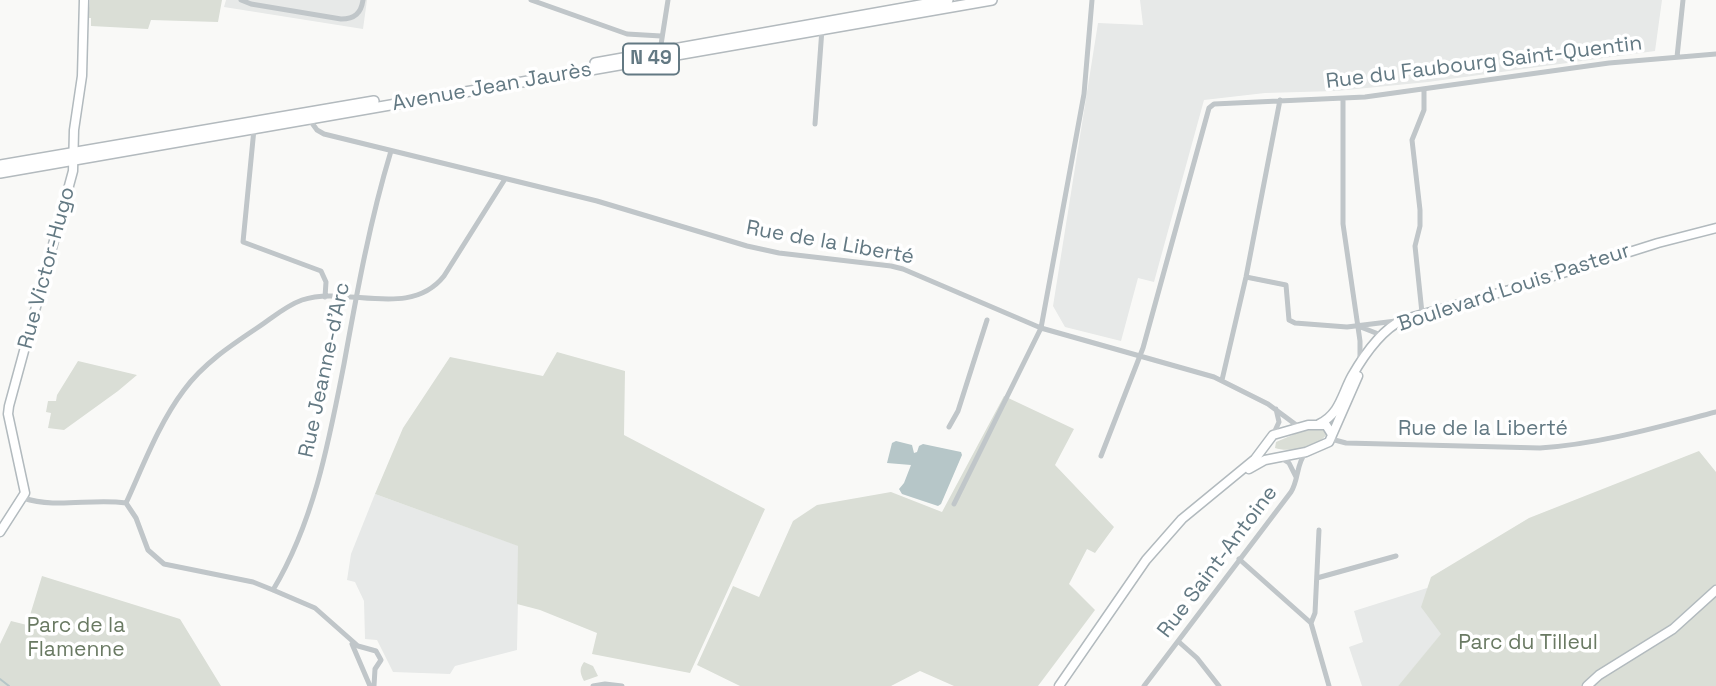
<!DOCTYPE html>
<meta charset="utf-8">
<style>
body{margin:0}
canvas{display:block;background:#f9f9f7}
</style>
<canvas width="1716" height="686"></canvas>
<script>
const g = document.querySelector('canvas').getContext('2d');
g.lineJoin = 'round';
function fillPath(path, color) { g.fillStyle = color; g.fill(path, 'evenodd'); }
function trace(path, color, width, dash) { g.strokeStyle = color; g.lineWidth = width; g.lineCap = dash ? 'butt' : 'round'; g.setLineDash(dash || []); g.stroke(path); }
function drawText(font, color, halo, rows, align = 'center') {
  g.font = font + ' "Space Grotesk",sans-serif'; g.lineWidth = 7; g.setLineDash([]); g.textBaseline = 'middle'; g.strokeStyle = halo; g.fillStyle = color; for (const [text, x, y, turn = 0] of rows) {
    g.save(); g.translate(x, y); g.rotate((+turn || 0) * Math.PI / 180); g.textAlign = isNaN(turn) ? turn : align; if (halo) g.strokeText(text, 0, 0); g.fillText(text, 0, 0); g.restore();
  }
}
fillPath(new Path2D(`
 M 226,0 L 367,0 L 363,29 L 224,7 Z
 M 1140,0 L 1662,0 L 1655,51 L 1428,82 L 1336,91 L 1265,93 L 1204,100 L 1154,282 L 1138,278 L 1121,341 L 1065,327 L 1053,306 L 1098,23 L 1143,25 Z
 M 375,494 L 519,546 L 517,650 L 455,666 L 450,674 L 393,672 L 377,640 L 365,639 L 364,601 L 355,582 L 347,580 L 351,554 Z
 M 1427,588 L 1442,634 L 1398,686 L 1362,686 L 1349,647 L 1363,642 L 1354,611 Z`), '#e7e9e8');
fillPath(new Path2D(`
 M 90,0 L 222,0 L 218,22 L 151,20 L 148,29 L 91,26 L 91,18 L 88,18 Z
 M 557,352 L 625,371 L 624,435 L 765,509 L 690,673 L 592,654 L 597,633 L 540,610 L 517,604 L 518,546 L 375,494 L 403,428 L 450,357 L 543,376 Z
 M 78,361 L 137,375 L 118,391 L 64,430 L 48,428 L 51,413 L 46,412 L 48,401 L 56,401 L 57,395 Z
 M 1004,396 L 1074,429 L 1055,465 L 1114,527 L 1095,553 L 1087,549 L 1069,584 L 1095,610 L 1038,686 L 954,686 L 920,671 L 891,686 L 740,686 L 697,665 L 733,586 L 759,597 L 793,521 L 817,505 L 891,492 L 942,512 Z
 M 1323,428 L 1327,434 C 1318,447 1289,453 1275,448 L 1276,442 L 1302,431 Z
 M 1699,451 L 1716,472 L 1716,686 L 1398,686 L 1441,634 L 1421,607 L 1431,577 L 1529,518 Z
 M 42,576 L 180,619 L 221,686 L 0,686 L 0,644 L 11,621 L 27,625 Z
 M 584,662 L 593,666 L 598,676 L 584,681 C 580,673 579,669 584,662 Z`), '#daded6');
fillPath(new Path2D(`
 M 896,441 L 912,445 L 914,453 L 917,452 L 919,446 L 923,444 L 961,452 L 962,455 L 941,504 L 938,506 L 902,494 L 899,489 L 904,483 L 911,465 L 887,463 L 892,443 Z`), '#b6c6c8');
trace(new Path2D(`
 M 0,679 L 9,686`), '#b6c6c8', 2);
const secondary = new Path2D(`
 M 1319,424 C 1340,414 1342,394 1352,376 C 1364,355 1380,331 1402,320 L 1509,290 L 1658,243 L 1716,228
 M 1249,469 L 1265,460 L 1306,452 L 1329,442 L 1358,376
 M 0,532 L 25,493 L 8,414 L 9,406 L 73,171 L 74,130 L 82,76 L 84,0
 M 1059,686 L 1146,560 L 1182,519 L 1255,459 L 1273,435 L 1308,425 L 1326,425 L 1331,433
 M 1587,686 L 1599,675 L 1673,629 L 1716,590`);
const primary = new Path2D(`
 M 595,63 L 948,0
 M 0,165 L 374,101
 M 0,173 L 992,0`);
trace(secondary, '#b2babe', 11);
trace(primary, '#b3babe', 12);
trace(new Path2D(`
 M 241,0 L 251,4 L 341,19 C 355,19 361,13 363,0
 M 531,0 L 627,34 L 661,36
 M 660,51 L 668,0
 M 1677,57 L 1683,0
 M 1343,99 L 1343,224 L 1360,341 L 1360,360
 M 309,119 L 317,130 L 324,134 L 597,201 L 747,246 L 779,253 L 891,266 L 903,269 L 1041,328 L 1214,377 L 1268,404 L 1299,427
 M 815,124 L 822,29
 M 254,129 L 243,242 L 321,271 L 326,282 L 325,297
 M 1246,277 L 1286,285 L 1289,320 L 1295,323 L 1347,327 L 1396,321
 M 1422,313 L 1415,246 L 1420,226 L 1420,210 L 1412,140 L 1424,110 L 1424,89
 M 1358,326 L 1381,335
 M 1222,380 L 1246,277 L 1280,100
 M 949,427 L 958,411 L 987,320
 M 1273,435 L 1279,422 L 1276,409
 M 1331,439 L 1346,443 L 1540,448 C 1600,444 1658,427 1716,412
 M 1101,456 L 1143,348 L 1209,108 L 1214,104 L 1365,97 L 1609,63 L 1716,54
 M 1281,458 L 1289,463 L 1296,477
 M 23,498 C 57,509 91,498 126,503 L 136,518 L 148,550 L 164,564 L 253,582 L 273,590 L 315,608 L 358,646 L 376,651 L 381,660 L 375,669 L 374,686
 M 126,503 C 143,466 159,423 184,390 C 203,364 230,346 257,328 C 271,319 285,306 302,300 C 347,285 409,320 444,276 L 505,179
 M 954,504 L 1041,328 L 1084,94 L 1092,0
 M 1239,559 L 1311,623 L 1329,686
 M 1317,578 L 1396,556
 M 273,590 C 314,522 329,441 344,364 C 357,292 370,220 391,151
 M 1311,623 L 1315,613 L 1319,530
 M 1179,642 L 1197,658 L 1219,686
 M 352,644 L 370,686
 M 593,686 L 605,684 L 622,686
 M 1144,686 L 1291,492 C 1299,479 1296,464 1306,452`), '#c0c6c9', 5);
trace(secondary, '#fff', 8);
trace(primary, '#fff', 9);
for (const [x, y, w] of [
 [651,59,56]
]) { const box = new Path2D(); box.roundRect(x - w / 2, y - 15.5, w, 31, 5); g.fillStyle = '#fff'; g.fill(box); trace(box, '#637983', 2); }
drawText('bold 19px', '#637983', null, [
 ["N 49",651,59]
]);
drawText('21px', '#637983', '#fff', [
 ["Rue du Faubourg Saint-Quentin",1484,63,-7],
 ["Avenue Jean Jaurès",492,87,-10],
 ["Rue de la Liberté",830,243,10],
 ["Rue Victor-Hugo",47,268,-75],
 ["Boulevard Louis Pasteur",1514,288,-18],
 ["Rue Jeanne-d'Arc",325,370,-78],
 ["Rue de la Liberté",1483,429],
 ["Rue Saint-Antoine",1218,562,-53]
]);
drawText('21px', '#6a7a63', '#fff', [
 ["Parc de la",76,626],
 ["Flamenne",76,650],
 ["Parc du Tilleul",1528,643]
]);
</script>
